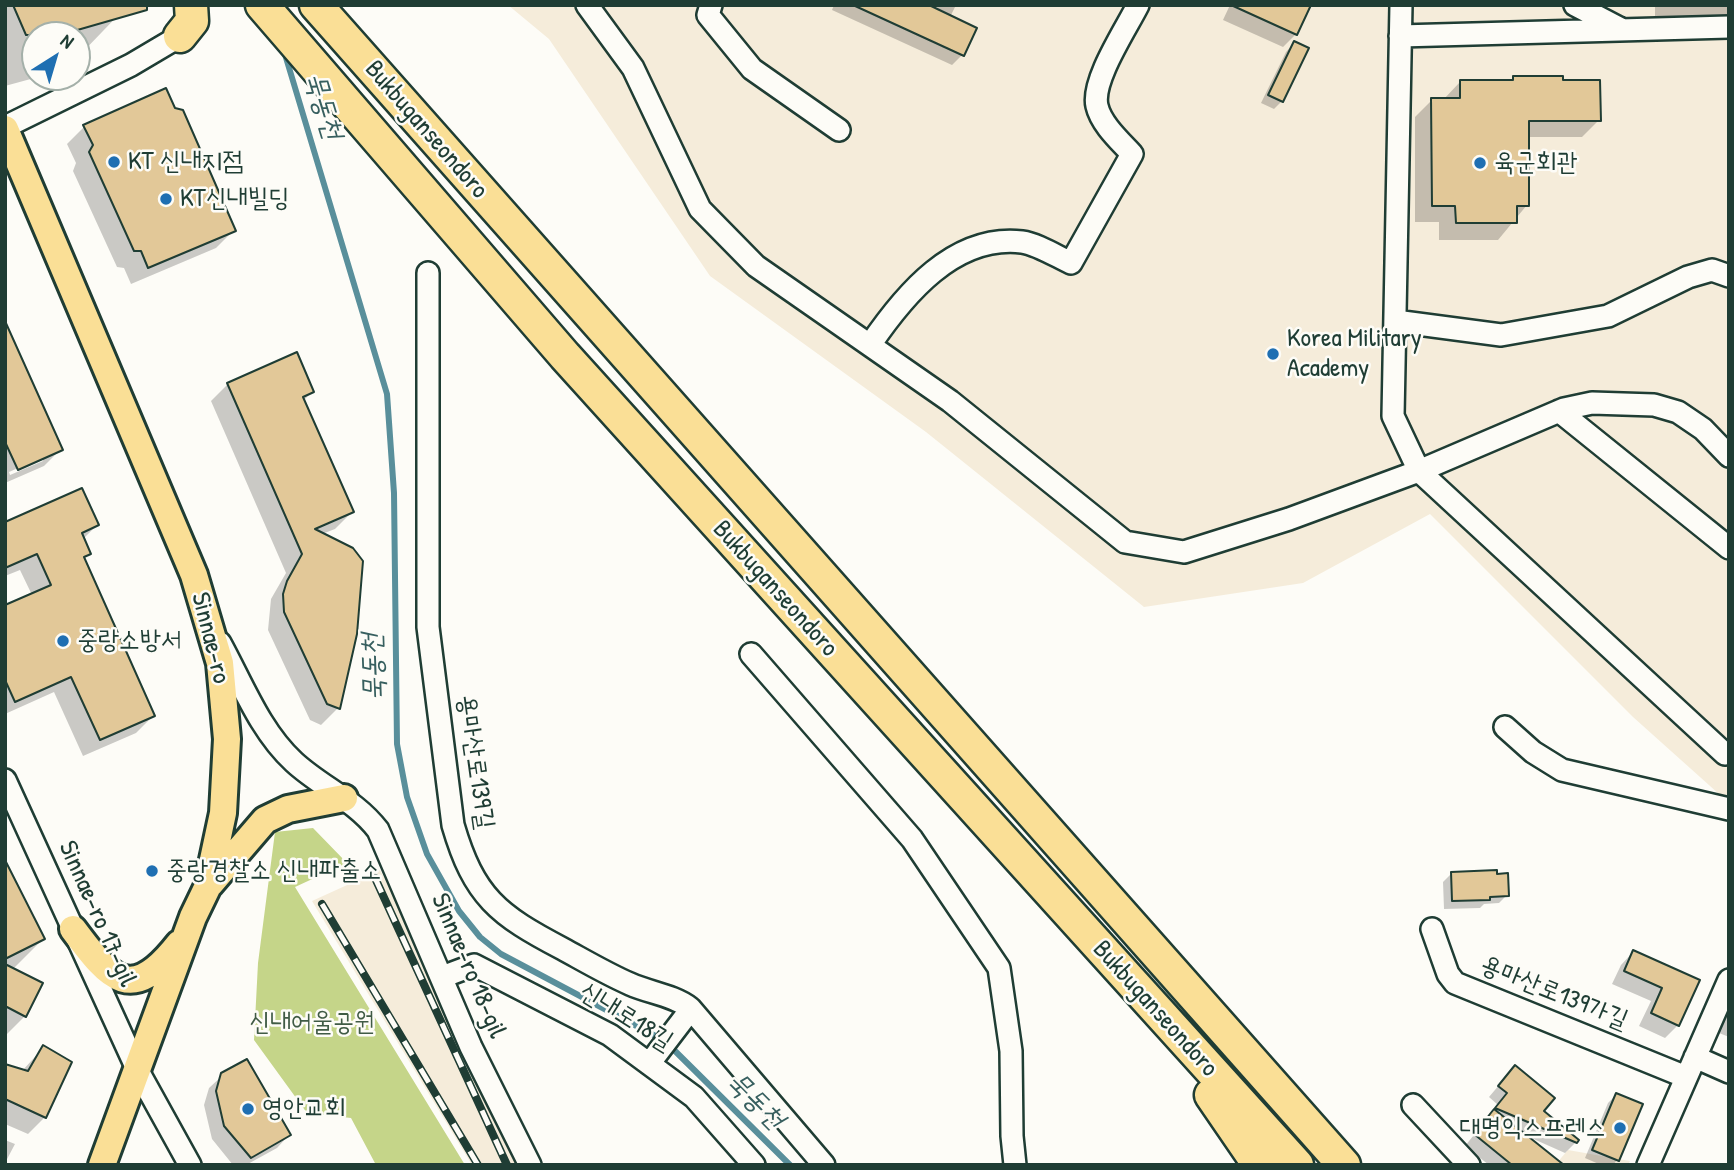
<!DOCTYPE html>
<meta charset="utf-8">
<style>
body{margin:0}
#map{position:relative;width:1734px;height:1170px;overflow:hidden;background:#fdfcf7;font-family:"Patrick Hand",sans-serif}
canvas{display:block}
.frame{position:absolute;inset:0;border:7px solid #1f3d34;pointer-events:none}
.north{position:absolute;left:21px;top:21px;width:70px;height:70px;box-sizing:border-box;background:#fdfcf7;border:2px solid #a4b0a9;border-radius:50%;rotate:37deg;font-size:19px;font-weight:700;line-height:28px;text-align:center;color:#1f3d34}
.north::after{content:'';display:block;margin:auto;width:24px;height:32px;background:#1f6fb2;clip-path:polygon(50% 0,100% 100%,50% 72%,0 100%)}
</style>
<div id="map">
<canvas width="1734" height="1170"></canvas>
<div class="frame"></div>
<div class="north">N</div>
</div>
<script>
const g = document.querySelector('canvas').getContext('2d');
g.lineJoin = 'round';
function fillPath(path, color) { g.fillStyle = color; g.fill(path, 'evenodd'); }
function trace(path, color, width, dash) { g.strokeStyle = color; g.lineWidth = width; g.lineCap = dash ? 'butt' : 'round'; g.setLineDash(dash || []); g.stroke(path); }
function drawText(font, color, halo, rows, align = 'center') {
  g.font = font + ' "Patrick Hand","Poor Story",sans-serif'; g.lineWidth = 5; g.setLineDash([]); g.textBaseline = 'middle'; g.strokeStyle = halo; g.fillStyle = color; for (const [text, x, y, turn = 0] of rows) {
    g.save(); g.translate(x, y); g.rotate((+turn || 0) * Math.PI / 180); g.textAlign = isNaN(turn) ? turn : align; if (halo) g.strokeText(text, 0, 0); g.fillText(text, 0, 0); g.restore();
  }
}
fillPath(new Path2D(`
 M 508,5 L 1729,5 L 1729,803 L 1633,717 L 1430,514 L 1303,583 L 1144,607 L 926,432 L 710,276 L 549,39 Z
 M 380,870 L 427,956 L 524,1165 L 472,1165 L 312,901 Z
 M 1568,1150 L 1630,1161 L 1628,1165 L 1555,1165 Z`), '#f5ecda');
fillPath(new Path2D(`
 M 313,828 L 347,863 L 295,887 L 465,1165 L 376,1165 L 351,1118 L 307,1113 L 254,1040 L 258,963 L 275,832 Z`), '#c5d589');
fillPath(new Path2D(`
 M 5,5 L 128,5 L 77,58 L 77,35 L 35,35 L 35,77 L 38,77 L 5,86 Z
 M 834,5 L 931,8 L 956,5 L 950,17 L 962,55 L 952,65 L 832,10 Z
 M 1230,5 L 1309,5 L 1296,34 L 1283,47 L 1223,20 Z
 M 1655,5 L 1729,5 L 1729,28 L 1665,28 L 1665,16 L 1655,16 Z
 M 1294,43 L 1282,101 L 1274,109 L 1261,103 L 1286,52 Z
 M 1514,78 L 1562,82 L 1599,120 L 1582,137 L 1527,137 L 1527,205 L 1498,240 L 1439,240 L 1439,222 L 1415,222 L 1415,117 L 1432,100 L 1443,100 L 1460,82 L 1509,82 Z
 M 84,127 L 233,231 L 216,248 L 131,284 L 124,268 L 117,267 L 73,171 L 76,163 L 67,144 Z
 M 5,326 L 61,449 L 44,466 L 5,483 ZM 43,457 L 43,461 L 10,475 L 9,472 Z
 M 228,384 L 312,392 L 303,401 L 352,512 L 335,529 L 322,534 L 338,708 L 321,725 L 310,720 L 268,630 L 271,599 L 286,573 L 211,401 Z
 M 5,524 L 97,525 L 83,539 L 89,554 L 83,560 L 153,716 L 136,733 L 83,756 L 54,692 L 5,714 L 5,606 L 32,595 L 20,570 L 5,576 Z
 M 5,864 L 43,939 L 12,970 L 25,1016 L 5,1036 Z
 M 1451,874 L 1507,895 L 1499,903 L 1484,904 L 1480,908 L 1444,909 L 1443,882 Z
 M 1633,952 L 1698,981 L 1678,1025 L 1665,1038 L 1639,1026 L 1651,1001 L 1612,984 L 1621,965 Z
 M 1729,1011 L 1729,1037 L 1719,1033 Z
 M 44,1047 L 45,1117 L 28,1134 L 5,1124 L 5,1070 L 22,1071 Z
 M 223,1075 L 289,1135 L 277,1148 L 246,1165 L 233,1165 L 212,1139 L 204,1105 L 209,1088 Z
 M 1505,1078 L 1576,1142 L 1565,1153 L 1529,1137 L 1561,1165 L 1489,1165 L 1465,1146 L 1498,1105 L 1489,1097 Z
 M 1616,1095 L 1617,1160 L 1613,1165 L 1601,1165 L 1585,1158 L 1608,1103 Z
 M 5,1140 L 15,1144 L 5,1163 Z`), '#0003');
trace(new Path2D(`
 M 284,51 L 387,394 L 394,493 L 397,744 L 407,797 L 427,854 L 459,911 L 480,937 L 501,954 L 661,1039
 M 670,1046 L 790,1165`), '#598f9b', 6);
const building = new Path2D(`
 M 13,5 L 147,5 L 147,10 L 60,35 L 26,35 Z
 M 853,5 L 929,5 L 977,28 L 964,56 Z
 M 1231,5 L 1311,5 L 1297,35 Z
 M 1294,41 L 1309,48 L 1283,102 L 1268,95 Z
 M 1513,76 L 1563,76 L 1563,80 L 1600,80 L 1601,121 L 1529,121 L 1529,206 L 1517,206 L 1517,223 L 1456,223 L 1455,206 L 1432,206 L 1431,98 L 1460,98 L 1460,80 L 1513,80 Z
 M 166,88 L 175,108 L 183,110 L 236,231 L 148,268 L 141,251 L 134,251 L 89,152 L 93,145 L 83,125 Z
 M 5,321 L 63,450 L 18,470 L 5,442 Z
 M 297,352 L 314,392 L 303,397 L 354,512 L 315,529 L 353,548 L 363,561 L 357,634 L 340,709 L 327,704 L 284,612 L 283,594 L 287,581 L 302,554 L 227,383 Z
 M 82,488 L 99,525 L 82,533 L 91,554 L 84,557 L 155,716 L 100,740 L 71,677 L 15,702 L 5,680 L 5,605 L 51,585 L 37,554 L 5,568 L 5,522 Z
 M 5,860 L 45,939 L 5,959 Z
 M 1497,870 L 1497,874 L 1508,873 L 1509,896 L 1490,897 L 1490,900 L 1452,901 L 1451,872 Z
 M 1633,950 L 1700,980 L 1679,1026 L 1651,1013 L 1662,988 L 1624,971 Z
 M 5,964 L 43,983 L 26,1017 L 5,1006 Z
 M 43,1045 L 72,1062 L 46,1118 L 5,1099 L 5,1064 L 28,1071 Z
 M 247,1059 L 291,1135 L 251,1158 L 224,1126 L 216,1091 L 221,1073 Z
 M 1515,1065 L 1555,1098 L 1544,1111 L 1579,1140 L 1577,1143 L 1495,1108 L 1507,1093 L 1498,1086 Z
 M 1616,1093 L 1643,1104 L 1619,1161 L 1592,1150 Z
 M 1494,1109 L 1564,1165 L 1512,1165 L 1474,1134 Z`);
fillPath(building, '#e2c898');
trace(building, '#1f3d34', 2);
const minor = new Path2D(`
 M 587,5 L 633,68 L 700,209 L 756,266 L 950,401 L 1125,542 L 1184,552 L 1289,519 L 1419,471 L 1564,409 L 1592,403 L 1654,405 L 1678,412 L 1703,429 L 1729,456
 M 711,5 L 708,15 L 752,69 L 839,130
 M 1401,5 L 1393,416 L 1419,471 L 1725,754
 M 1575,5 L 1623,30
 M 1400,36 L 1729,27
 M 5,127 L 131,65 L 180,36
 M 428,273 L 428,627 L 453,825 C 474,897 498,915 563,949 C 585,961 607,974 630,984 C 650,993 673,995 690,1008 L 824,1165
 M 1395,321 L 1501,335 L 1608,316 L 1688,277 L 1712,270 L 1729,276
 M 870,345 C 904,295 954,234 1022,242 C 1037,244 1056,256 1071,263 L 1132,154 C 1120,141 1101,124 1097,106 C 1091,81 1126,29 1138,5
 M 1559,411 L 1729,548
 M 220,643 C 242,683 260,731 294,762 C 321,787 355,800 378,830 L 471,1047 L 530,1165
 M 751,654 L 912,839 L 999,968 L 1011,1051 L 1012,1136 L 1015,1165
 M 1505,727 L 1533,752 L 1562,770 L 1729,809
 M 5,780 L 138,1071 L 190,1165
 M 1432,929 L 1448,974 L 1455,983 L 1686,1077
 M 442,977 L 474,965 L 610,1035 L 694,1097 L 754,1165
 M 1695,1057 L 1729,1072
 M 649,1064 L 691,1009
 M 1413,1105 L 1469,1165
 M 1648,1165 L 1729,980`);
const major = new Path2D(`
 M 5,129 L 194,575 L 220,663 L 227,739 L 223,813 L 207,888 L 193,917 L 102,1165
 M 210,884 L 265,820 L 288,809 L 344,798
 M 73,929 C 111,980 131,1005 179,944`);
const highway = new Path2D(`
 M 262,5 L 565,356 L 1297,1165
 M 316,5 L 1344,1165
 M 180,36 L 192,21 L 191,5
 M 1211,1095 L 1259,1165`);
trace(minor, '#1f3d34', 26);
trace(major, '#1f3d34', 32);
trace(highway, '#1f3d34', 37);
trace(minor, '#fdfcf7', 21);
trace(major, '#fadf96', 26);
trace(highway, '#fadf96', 32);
const rail = new Path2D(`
 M 375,878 L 507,1165
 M 322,904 L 478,1165`);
trace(rail, '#1f3d34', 8);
trace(rail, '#fdfcf7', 5, [16]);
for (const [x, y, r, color] of [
 [114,162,7,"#1f6fb2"],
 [1480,163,7,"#1f6fb2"],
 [166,199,7,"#1f6fb2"],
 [1273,354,7,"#1f6fb2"],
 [63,641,7,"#1f6fb2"],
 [152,871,7,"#1f6fb2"],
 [248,1109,7,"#1f6fb2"],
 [1620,1128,7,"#1f6fb2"]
]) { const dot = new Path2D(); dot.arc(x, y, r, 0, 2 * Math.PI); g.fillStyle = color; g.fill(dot); trace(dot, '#fdfcf7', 2.5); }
drawText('26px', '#1f3d34', '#fdfcf7', [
 ["Bukbuganseondoro",426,130,49],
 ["Bukbuganseondoro",775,589,48],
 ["Sinnae-ro",210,638,76],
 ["용마산로139길",475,762,82],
 ["Sinnae-ro 17-gil",97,914,66],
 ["Sinnae-ro 18-gil",468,966,67],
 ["용마산로139가길",1554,993,22],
 ["Bukbuganseondoro",1155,1009,48],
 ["신내로18길",626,1017,32]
]);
drawText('26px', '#1f3d34', '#fdfcf7', [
 ["KT 신내지점",128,162],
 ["육군회관",1494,163],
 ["KT신내빌딩",180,199],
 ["Korea Military",1287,339],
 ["Academy",1287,369],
 ["중랑소방서",77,641],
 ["중랑경찰소 신내파출소",166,871],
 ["영안교회",262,1109],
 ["대명익스프레스",1606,1128,"right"]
], 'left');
drawText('26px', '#405b45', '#fdfcf7', [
 ["신내어울공원",312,1023]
]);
drawText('italic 28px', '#375f5f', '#fdfcf7', [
 ["묵동천",323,106,73],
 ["묵동천",374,667,-92],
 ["묵동천",755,1101,45]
]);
</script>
